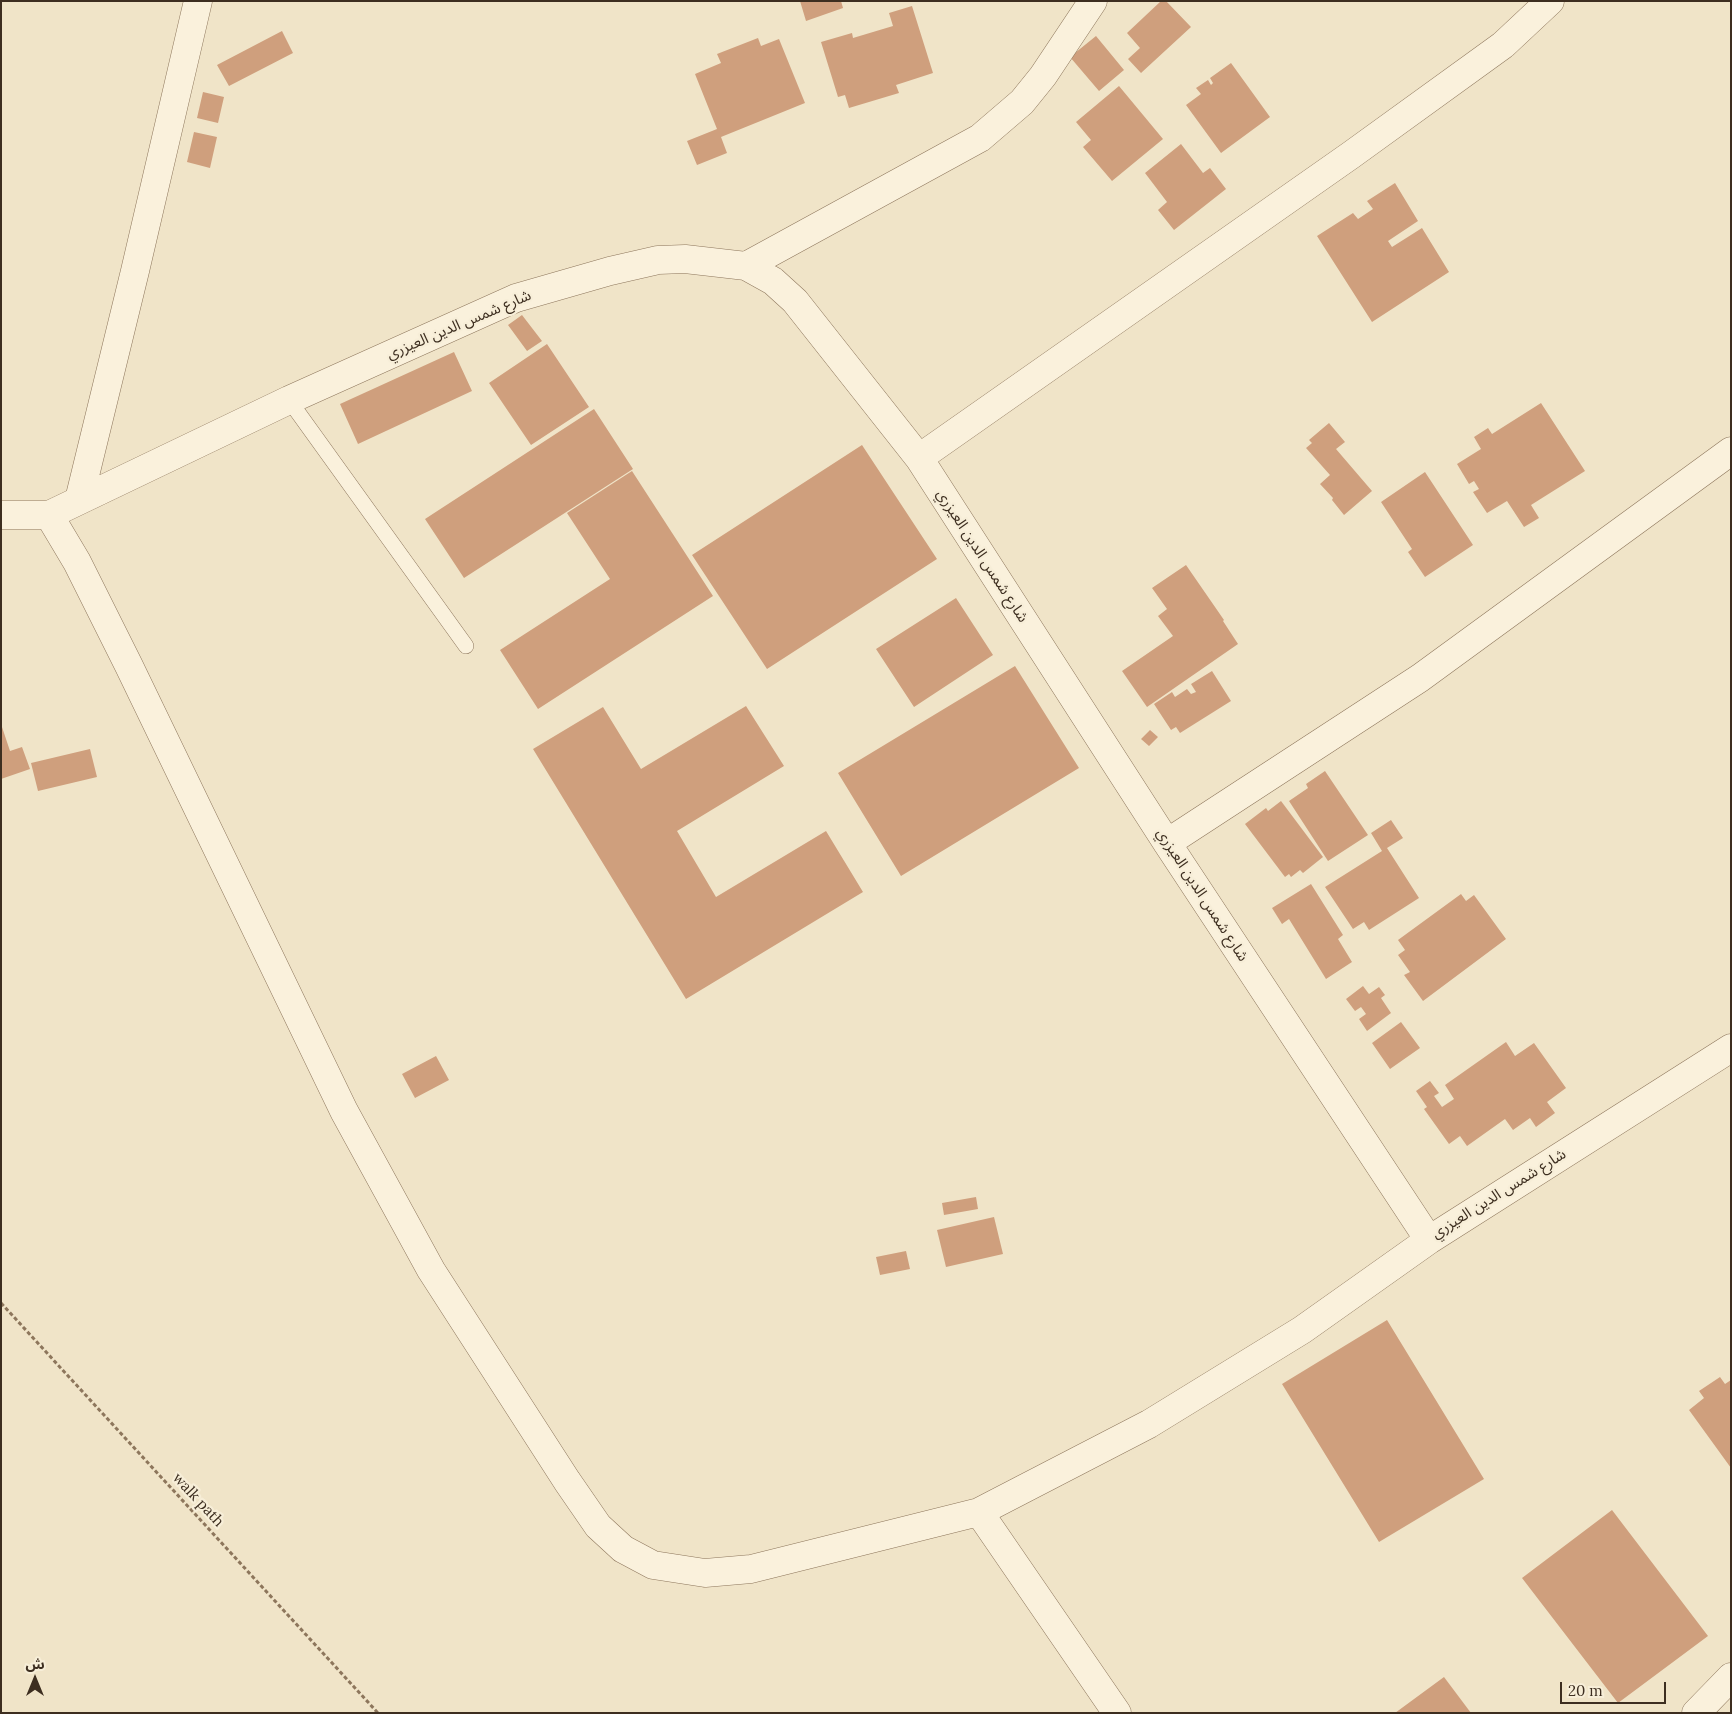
<!DOCTYPE html>
<meta charset="utf-8">
<style>
body{margin:0}
#map{position:relative;width:1732px;height:1714px;overflow:hidden;background:#f0e4c8;font-family:Lora,"Noto Sans Arabic",serif}
canvas{display:block}
.frame{position:absolute;inset:0;border:2px solid #3d2e20;pointer-events:none}
.north{position:absolute;left:10px;top:1654px;width:50px;height:50px;-webkit-text-stroke:4px #f7eed8;paint-order:stroke;rotate:0deg;font-size:14px;font-weight:700;line-height:20px;text-align:center;color:#3d2e20}
.north::after{content:'';display:block;margin:auto;width:18px;height:22px;background:#3d2e20;clip-path:polygon(50% 0,100% 100%,50% 72%,0 100%)}
.scale{position:absolute;left:1560px;top:1682px;width:106px;height:22px;box-sizing:border-box;border:2px solid #3d2e20;border-top:0;padding-left:6px;font-size:15px;line-height:18px;white-space:nowrap;color:#3d2e20;-webkit-text-stroke:4px #f7eed8;paint-order:stroke}
</style>
<div id="map">
<canvas width="1732" height="1714"></canvas>
<div class="frame"></div>
<div class="north">ش</div>
<div class="scale">20 m</div>
</div>
<script>
const g = document.querySelector('canvas').getContext('2d');
g.lineJoin = 'round';
function fillPath(path, color) { g.fillStyle = color; g.fill(path, 'evenodd'); }
function trace(path, color, width, dash) { g.strokeStyle = color; g.lineWidth = width; g.lineCap = dash ? 'butt' : 'round'; g.setLineDash(dash || []); g.stroke(path); }
function drawText(font, color, halo, rows, align = 'center') {
  g.font = font + ' Lora,"Noto Sans Arabic",serif'; g.lineWidth = 4.5; g.setLineDash([]); g.textBaseline = 'middle'; g.strokeStyle = halo; g.fillStyle = color; for (const [text, x, y, turn = 0] of rows) {
    g.save(); g.translate(x, y); g.rotate((+turn || 0) * Math.PI / 180); g.textAlign = isNaN(turn) ? turn : align; if (halo) g.strokeText(text, 0, 0); g.fillText(text, 0, 0); g.restore();
  }
}
fillPath(new Path2D(`
 M 800,1 L 841,1 L 843,8 L 806,21 Z
 M 1161,1 L 1166,1 L 1191,27 L 1141,73 L 1128,59 L 1140,48 L 1127,33 Z
 M 912,6 L 933,73 L 896,85 L 899,93 L 849,108 L 845,95 L 838,97 L 821,42 L 852,33 L 853,38 L 893,26 L 889,13 Z
 M 282,31 L 293,53 L 229,86 L 217,65 Z
 M 1096,36 L 1124,70 L 1099,91 L 1070,57 Z
 M 758,38 L 761,46 L 779,39 L 805,103 L 721,137 L 727,153 L 697,165 L 687,141 L 717,129 L 695,74 L 721,63 L 717,54 Z
 M 1231,63 L 1270,117 L 1221,153 L 1186,105 L 1201,94 L 1196,88 L 1208,80 L 1211,85 L 1213,83 L 1210,78 Z
 M 1119,86 L 1163,139 L 1112,181 L 1083,147 L 1091,140 L 1076,122 Z
 M 203,92 L 224,97 L 218,123 L 197,118 Z
 M 194,132 L 217,137 L 210,168 L 187,162 Z
 M 1181,144 L 1203,173 L 1210,168 L 1226,189 L 1174,230 L 1158,210 L 1167,202 L 1145,173 Z
 M 1395,183 L 1418,221 L 1388,241 L 1392,247 L 1422,228 L 1449,272 L 1372,322 L 1317,236 L 1353,213 L 1358,219 L 1373,209 L 1367,201 Z
 M 522,315 L 542,341 L 527,351 L 508,325 Z
 M 547,344 L 589,407 L 531,445 L 489,383 Z
 M 454,352 L 472,391 L 358,444 L 340,404 Z
 M 1541,403 L 1585,471 L 1531,505 L 1539,518 L 1524,527 L 1507,501 L 1487,513 L 1473,492 L 1479,489 L 1474,481 L 1469,484 L 1457,464 L 1481,449 L 1474,437 L 1488,428 L 1492,434 Z
 M 594,409 L 633,469 L 464,578 L 425,519 Z
 M 1329,423 L 1345,442 L 1336,449 L 1372,491 L 1344,515 L 1332,500 L 1333,498 L 1320,484 L 1330,475 L 1306,448 L 1312,443 L 1309,440 Z
 M 862,445 L 937,559 L 767,669 L 692,555 Z
 M 632,471 L 713,596 L 538,709 L 500,650 L 610,579 L 567,513 Z
 M 1425,472 L 1473,545 L 1425,577 L 1408,552 L 1412,549 L 1381,502 Z
 M 1186,565 L 1224,620 L 1223,621 L 1238,644 L 1147,707 L 1122,671 L 1173,636 L 1158,616 L 1167,609 L 1152,588 Z
 M 956,598 L 993,655 L 914,707 L 876,649 Z
 M 1015,666 L 1079,768 L 901,876 L 838,773 Z
 M 1212,671 L 1231,701 L 1180,733 L 1176,727 L 1171,730 L 1154,704 L 1172,692 L 1175,697 L 1187,689 L 1191,694 L 1196,692 L 1191,684 Z
 M 746,706 L 784,766 L 677,831 L 716,897 L 826,831 L 863,892 L 686,999 L 533,749 L 603,707 L 641,769 Z
 M 1,724 L 10,751 L 22,747 L 30,769 L 1,779 Z
 M 1150,730 L 1158,737 L 1149,746 L 1141,739 Z
 M 90,749 L 97,777 L 38,791 L 31,763 Z
 M 1325,771 L 1368,835 L 1328,861 L 1289,801 L 1308,788 L 1306,784 Z
 M 1281,801 L 1323,857 L 1303,873 L 1300,870 L 1291,877 L 1289,874 L 1285,877 L 1245,824 L 1266,808 L 1268,811 Z
 M 1391,820 L 1403,838 L 1387,848 L 1419,898 L 1369,930 L 1364,922 L 1353,929 L 1325,887 L 1382,851 L 1371,833 Z
 M 1311,884 L 1343,935 L 1338,939 L 1352,962 L 1326,979 L 1289,919 L 1282,924 L 1272,908 Z
 M 1461,894 L 1466,901 L 1474,895 L 1506,939 L 1423,1001 L 1404,975 L 1410,972 L 1398,955 L 1405,950 L 1398,940 Z
 M 1363,986 L 1369,994 L 1379,987 L 1385,995 L 1381,998 L 1391,1013 L 1367,1031 L 1359,1019 L 1366,1014 L 1361,1007 L 1355,1011 L 1346,999 Z
 M 1401,1022 L 1420,1048 L 1390,1069 L 1372,1043 Z
 M 1506,1042 L 1515,1056 L 1534,1043 L 1566,1088 L 1547,1102 L 1555,1113 L 1536,1127 L 1530,1118 L 1513,1130 L 1505,1119 L 1467,1146 L 1460,1136 L 1449,1144 L 1424,1109 L 1427,1107 L 1416,1091 L 1430,1081 L 1439,1093 L 1434,1096 L 1442,1107 L 1454,1099 L 1445,1085 Z
 M 436,1056 L 449,1080 L 415,1098 L 402,1074 Z
 M 976,1197 L 978,1209 L 944,1215 L 942,1203 Z
 M 994,1217 L 1003,1254 L 946,1267 L 937,1230 Z
 M 906,1251 L 910,1269 L 880,1275 L 876,1257 Z
 M 1387,1320 L 1484,1479 L 1379,1542 L 1282,1384 Z
 M 1720,1377 L 1725,1384 L 1731,1380 L 1731,1468 L 1689,1410 L 1704,1398 L 1699,1391 Z
 M 1612,1510 L 1708,1636 L 1618,1703 L 1522,1578 Z
 M 1444,1677 L 1471,1713 L 1395,1713 Z`), '#cf9f7d');
const lane = new Path2D(`
 M 289,400 L 466,646`);
const street = new Path2D(`
 M 746,266 L 980,138 L 1022,102 L 1043,76 L 1093,1
 M 919,458 L 1351,155 L 1503,45 L 1550,1
 M 79,500 L 135,271 L 198,1
 M 1,515 L 49,515 L 289,400 L 516,298 L 610,271 L 658,260 L 685,259 L 746,266 L 773,281 L 795,301 L 919,458 L 1167,843 L 1429,1240
 M 49,515 L 77,562 L 129,666 L 344,1111 L 431,1270 L 567,1481 L 598,1526 L 623,1549 L 653,1565 L 705,1573 L 751,1569 L 979,1512 L 1149,1424 L 1302,1330 L 1429,1240 L 1731,1048
 M 1167,843 L 1420,678 L 1731,451
 M 979,1512 L 1117,1713
 M 1696,1713 L 1731,1677`);
trace(lane, '#8d765c', 16);
trace(street, '#8d765c', 29);
trace(new Path2D(`
 M 1,1303 L 378,1713`), '#8d765c', 3, [4, 2.5]);
trace(lane, '#faf1dc', 15);
trace(street, '#faf1dc', 28);
drawText('15px', '#3d2e20', '#f7eed8', [
 ["شارع شمس الدين العيزري",459,325,-23],
 ["شارع شمس الدين العيزري",982,556,57],
 ["شارع شمس الدين العيزري",1202,895,57],
 ["شارع شمس الدين العيزري",1499,1194,-32],
 ["walk path",198,1500,47]
]);
</script>
